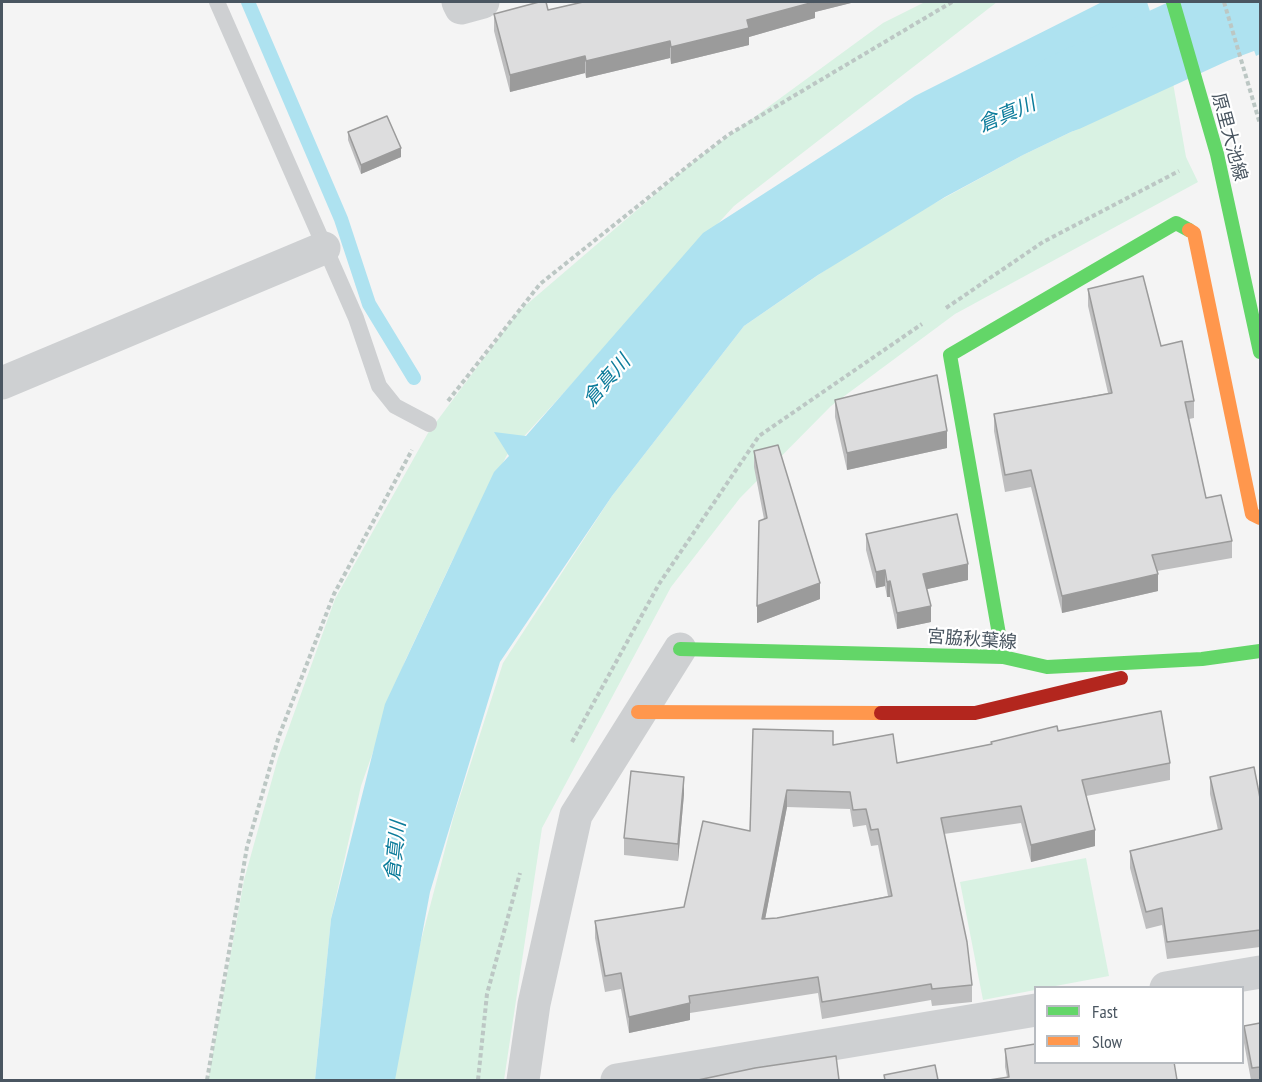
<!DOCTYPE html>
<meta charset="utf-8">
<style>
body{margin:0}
#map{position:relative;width:1262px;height:1082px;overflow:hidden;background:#f4f4f4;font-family:"PT Sans Narrow",sans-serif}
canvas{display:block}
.frame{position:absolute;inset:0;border:3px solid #4a5661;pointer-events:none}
.legend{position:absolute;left:1034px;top:986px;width:210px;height:78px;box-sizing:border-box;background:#fff;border:2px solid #b7bbc0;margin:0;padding:8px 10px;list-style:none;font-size:18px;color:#4a5661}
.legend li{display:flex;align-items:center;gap:12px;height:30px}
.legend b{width:30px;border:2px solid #b7bbc0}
</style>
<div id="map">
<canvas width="1262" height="1082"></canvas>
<div class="frame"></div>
<ul class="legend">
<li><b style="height:8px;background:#63d668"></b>Fast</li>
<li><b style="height:8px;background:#ff974d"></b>Slow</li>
</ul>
</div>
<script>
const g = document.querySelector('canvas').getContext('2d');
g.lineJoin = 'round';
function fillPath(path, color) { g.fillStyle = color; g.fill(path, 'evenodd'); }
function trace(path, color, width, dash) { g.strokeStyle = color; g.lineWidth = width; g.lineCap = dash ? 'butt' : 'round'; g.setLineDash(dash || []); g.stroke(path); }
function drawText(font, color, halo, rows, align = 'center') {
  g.font = font + ' "PT Sans Narrow","Noto Sans JP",sans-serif'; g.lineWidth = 4.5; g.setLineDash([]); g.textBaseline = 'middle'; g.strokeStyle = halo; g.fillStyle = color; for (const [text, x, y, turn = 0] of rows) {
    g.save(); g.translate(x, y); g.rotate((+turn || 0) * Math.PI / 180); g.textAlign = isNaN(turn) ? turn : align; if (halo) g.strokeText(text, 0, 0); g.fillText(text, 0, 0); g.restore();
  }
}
fillPath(new Path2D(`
 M 925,2 L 997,2 L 734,206 L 507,455 L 451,563 L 405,661 L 361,786 L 331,919 L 315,1080 L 208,1080 L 244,880 L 278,758 L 335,599 L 428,433 L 519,311 L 693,162 L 883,23 Z
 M 1173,83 L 1186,157 L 1198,182 L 955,314 L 831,406 L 740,498 L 671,587 L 542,828 L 504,1080 L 392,1080 L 413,971 L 454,815 L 503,663 L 612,496 L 744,326 L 878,234 L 1023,155 Z
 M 1086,858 L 1109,976 L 1050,987 L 1036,988 L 1035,990 L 983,1000 L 960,882 Z`), '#d9f2e3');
fillPath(new Path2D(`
 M 1102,2 L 1147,2 L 1173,83 L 1023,155 L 945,197 L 818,275 L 744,326 L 612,496 L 500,662 L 430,892 L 395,1080 L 315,1080 L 331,919 L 385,704 L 494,472 L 509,456 L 494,432 L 526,436 L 703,233 L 915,96 Z
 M 1237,2 L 1260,2 L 1260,54 L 1256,56 Z`), '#aee2f0');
trace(new Path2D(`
 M 248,2 L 341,219 L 369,304 L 414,378`), '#aee2f0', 14);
trace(new Path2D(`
 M 1064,93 L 1212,25 L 1260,7`), '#aee2f0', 78);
trace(new Path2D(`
 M 1224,2 L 1260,124
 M 946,308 L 1043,242 L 1179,171
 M 448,401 L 540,284 L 693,162 L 728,135 L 952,2
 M 572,742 L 659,584 L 759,436 L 922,324
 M 207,1080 L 247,847 L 279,736 L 334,594 L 412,450
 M 478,1080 L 487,994 L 520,873`), '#bcc7c4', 4, [4.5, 3]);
trace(new Path2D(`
 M 217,2 L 356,318 L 379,386 L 395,406 L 429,424`), '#ced0d2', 16);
trace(new Path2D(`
 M 458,2 L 461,8 L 483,2
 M 2,383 L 324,248
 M 1166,988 L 1260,972
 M 523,1080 L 534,1004 L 576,815 L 680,649
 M 617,1080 L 1036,1010`), '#ced0d2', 33);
trace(new Path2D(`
 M 1173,2 L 1217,154 L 1260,352
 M 680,649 L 1003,657 L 1047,667 L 1202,659 L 1260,651
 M 1003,657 L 950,355 L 1176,223 L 1189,230`), '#63d668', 14);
trace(new Path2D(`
 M 1189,230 L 1194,233 L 1252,514 L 1260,518
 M 638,712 L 881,713`), '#ff974d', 14);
trace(new Path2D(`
 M 881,713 L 975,713 L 1121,678`), '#b3261e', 14);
fillPath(new Path2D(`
 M 583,2 L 855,2 L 815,12 L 815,18 L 749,37 L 749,45 L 671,64 L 670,58 L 586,78 L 585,73 L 510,92 L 494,31 L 494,14 L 548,10 Z
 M 348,132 L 401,157 L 361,174 L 348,140 Z
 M 1088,289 L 1161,346 L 1194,401 L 1194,418 L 1189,419 L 1206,498 L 1232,541 L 1232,558 L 1157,571 L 1158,591 L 1062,613 L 1031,487 L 1005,492 L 994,431 L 994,414 L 1108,393 L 1088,306 Z
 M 835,400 L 947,448 L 847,470 L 835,417 Z
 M 754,451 L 820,599 L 757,623 L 764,519 L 754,467 Z
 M 866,534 L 968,580 L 927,589 L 931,622 L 897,629 L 890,597 L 887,597 L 885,586 L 876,588 L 866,550 Z
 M 753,729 L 833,744 L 897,763 L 991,745 L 991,742 L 1058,731 L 1170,763 L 1170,780 L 1086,796 L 1095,846 L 1031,862 L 1021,823 L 944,834 L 972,985 L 972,1002 L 932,1006 L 931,1000 L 822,1019 L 818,993 L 690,1013 L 690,1020 L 629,1033 L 621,989 L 605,992 L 595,938 L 595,921 L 684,907 L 750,831 ZM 787,807 L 850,809 L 853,827 L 866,825 L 871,846 L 878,845 L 888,896 L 777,918 L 765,919 Z
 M 1210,777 L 1260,798 L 1260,947 L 1167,959 L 1162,925 L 1146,929 L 1130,868 L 1130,851 L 1218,830 L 1210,794 Z
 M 684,794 L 678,861 L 624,855 L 624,838 Z
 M 1260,1023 L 1260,1080 L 1251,1080 L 1244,1043 L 1244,1026 Z
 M 1005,1049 L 1177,1080 L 1007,1077 L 1005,1067 Z`), '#bebebf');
fillPath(new Path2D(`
 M 813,2 L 855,2 L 815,12 L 815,18 L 749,37 L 749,45 L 671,64 L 671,47 L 747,20 Z
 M 670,41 L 670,58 L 586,78 L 586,61 Z
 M 585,56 L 585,73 L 510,92 L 510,75 Z
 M 401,148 L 401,157 L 361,174 L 361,165 Z
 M 947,431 L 947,448 L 847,470 L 847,453 Z
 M 968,564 L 968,580 L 923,590 L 923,574 Z
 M 885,570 L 885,586 L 876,588 L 876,572 Z
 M 1158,574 L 1158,591 L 1062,613 L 1062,596 Z
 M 890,581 L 890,597 L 887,597 L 887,582 Z
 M 820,583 L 820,599 L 757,623 L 757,606 Z
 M 931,606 L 931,622 L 897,629 L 897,613 Z
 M 684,777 L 684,794 L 678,861 L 678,844 Z
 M 787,790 L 787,807 L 762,935 L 762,919 Z
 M 1095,830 L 1095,846 L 1031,862 L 1031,845 Z
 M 690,1003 L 690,1020 L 629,1033 L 629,1017 Z`), '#9b9b9b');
const building = new Path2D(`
 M 539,2 L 546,2 L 548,10 L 583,2 L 814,2 L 747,20 L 749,28 L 671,47 L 670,41 L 586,61 L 585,56 L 510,75 L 494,14 Z
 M 387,116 L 401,148 L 361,165 L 348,132 Z
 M 1143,276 L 1161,346 L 1182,341 L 1194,401 L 1185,402 L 1206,498 L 1221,495 L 1232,541 L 1152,555 L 1158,574 L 1062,596 L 1031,470 L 1005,475 L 994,414 L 1112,393 L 1088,289 Z
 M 937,375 L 947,431 L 847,453 L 835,400 Z
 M 778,445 L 820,583 L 757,606 L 759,521 L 767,518 L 754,451 Z
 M 957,514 L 968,564 L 923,574 L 931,606 L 897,613 L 890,581 L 887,582 L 885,570 L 876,572 L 866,534 Z
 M 1161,711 L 1170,763 L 1082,780 L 1095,830 L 1031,845 L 1021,806 L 941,818 L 967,942 L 972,985 L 932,989 L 931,984 L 822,1002 L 818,977 L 689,996 L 690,1003 L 629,1017 L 621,973 L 605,976 L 595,921 L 684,907 L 703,821 L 750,831 L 753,729 L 833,731 L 833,745 L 893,734 L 897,763 L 992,744 L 991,742 L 1057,726 L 1058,731 ZM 787,790 L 850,792 L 853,810 L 866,809 L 871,830 L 878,829 L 892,896 L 777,918 L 762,919 Z
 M 1254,767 L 1260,798 L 1260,930 L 1167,942 L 1162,908 L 1146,912 L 1130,851 L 1222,829 L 1210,777 Z
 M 631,771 L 684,777 L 678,844 L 624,838 Z
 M 1260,1023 L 1260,1067 L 1252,1068 L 1244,1026 Z
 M 1035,1044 L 1035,1062 L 1174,1062 L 1177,1080 L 989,1080 L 1009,1077 L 1005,1049 Z
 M 836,1056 L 839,1080 L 698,1080 L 755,1068 Z
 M 935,1065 L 938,1080 L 885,1080 L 884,1075 Z`);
fillPath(building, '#ddddde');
trace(building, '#9b9b9b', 1.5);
drawText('18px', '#4a5661', '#fff', [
 ["原里大池線",1229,137,75],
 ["宮脇秋葉線",972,640,4]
]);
drawText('italic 20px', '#0c7c9b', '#fff', [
 ["倉真川",1007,115,-23],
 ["倉真川",607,381,-49],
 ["倉真川",396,851,-84]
]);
</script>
